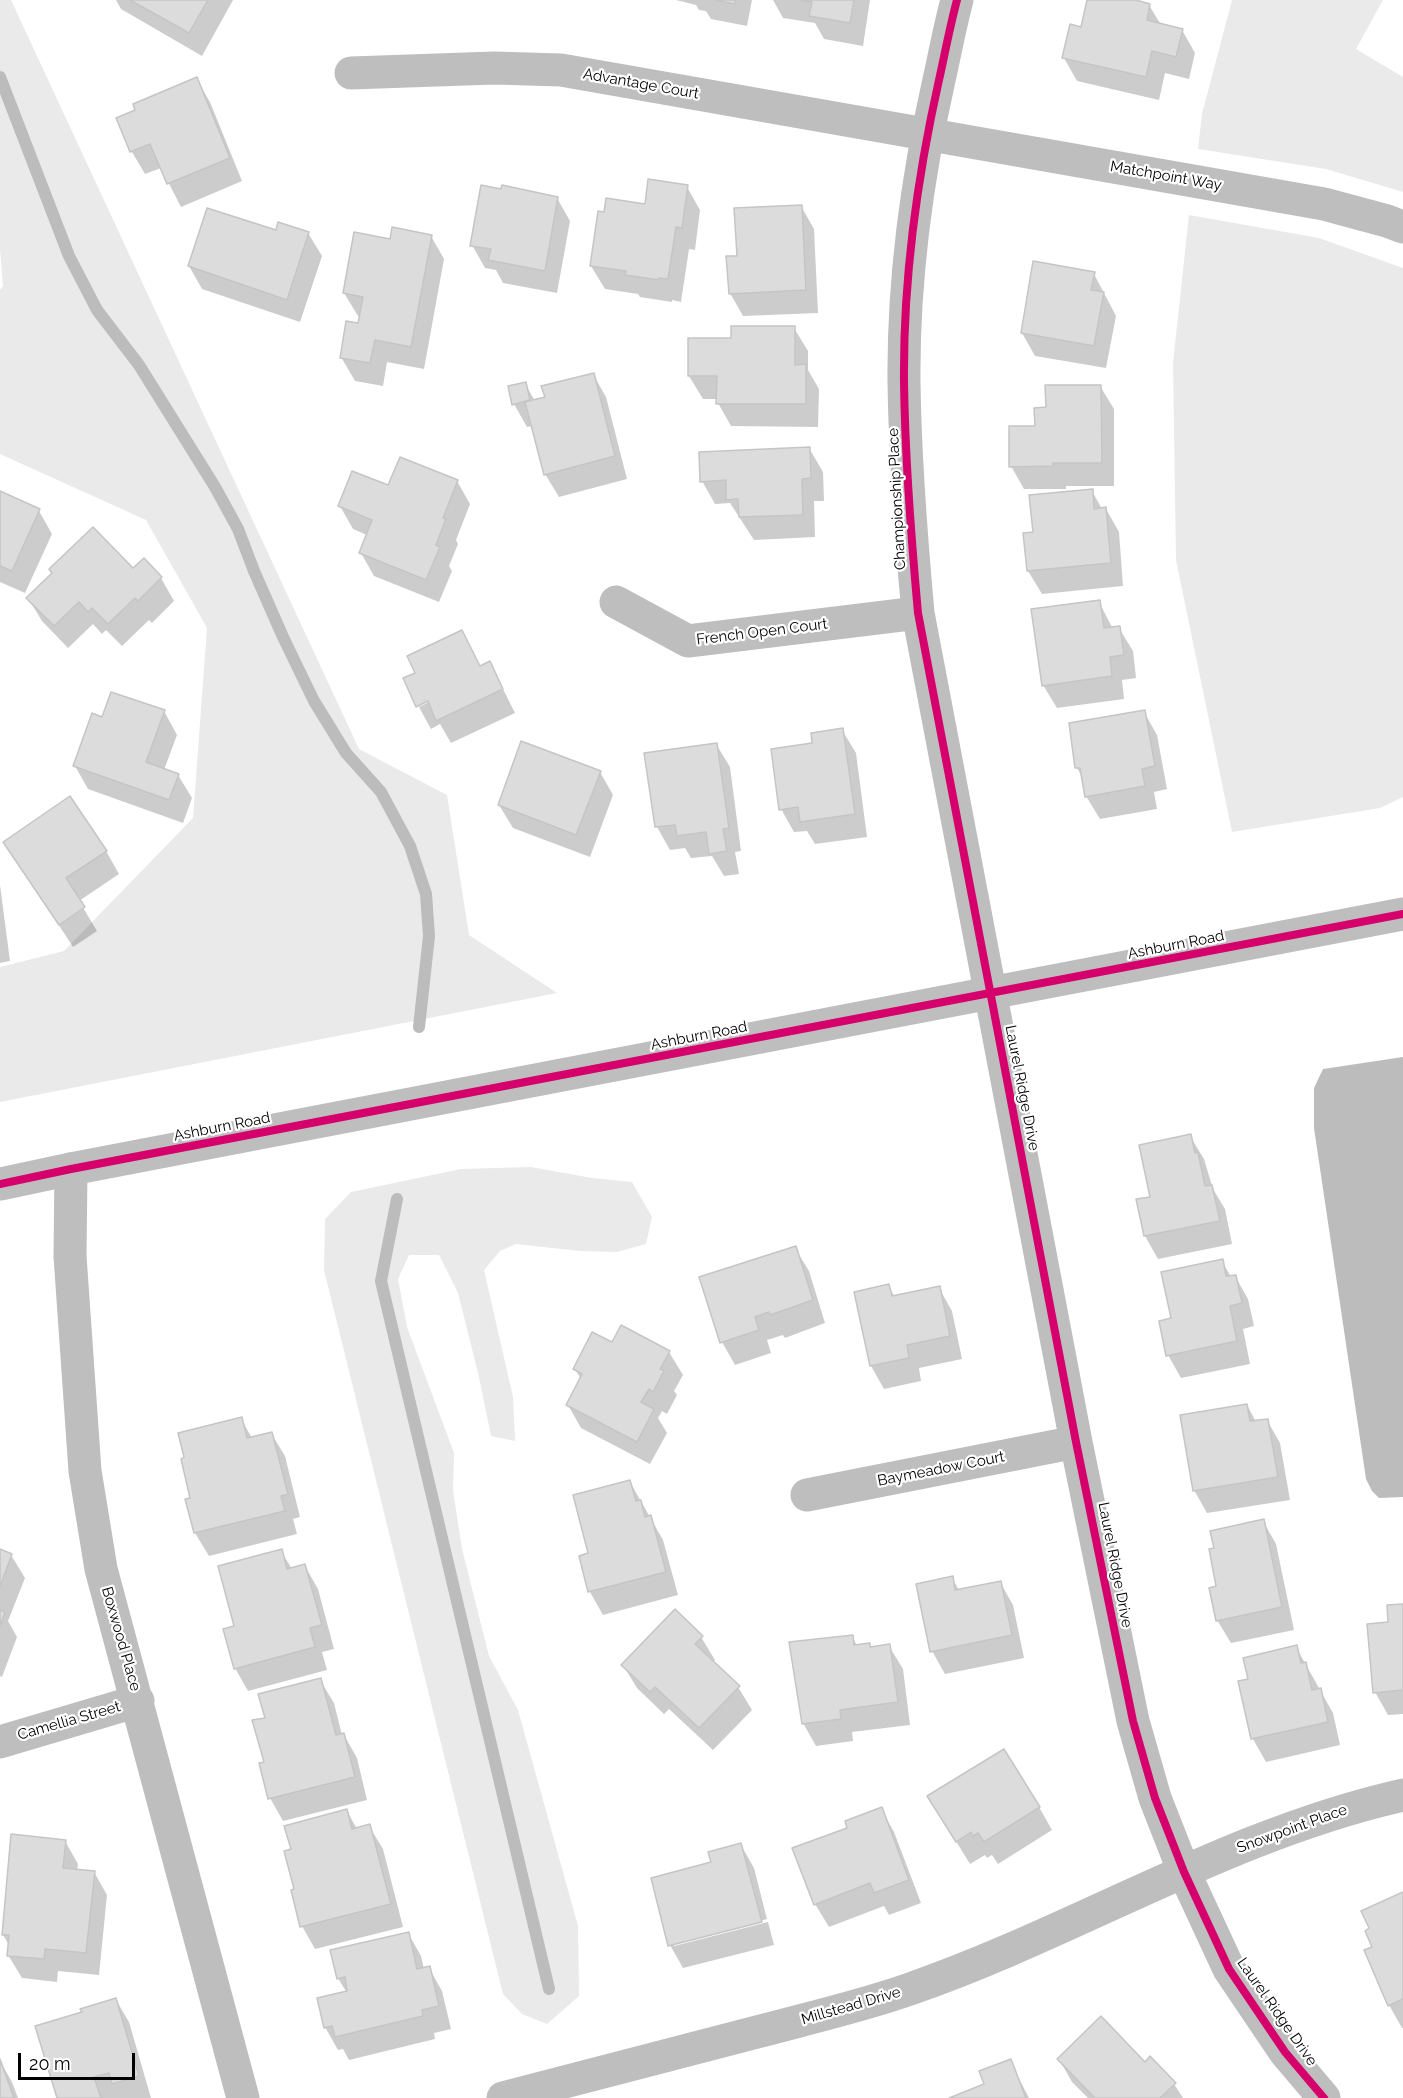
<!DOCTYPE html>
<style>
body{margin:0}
#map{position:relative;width:1403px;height:2098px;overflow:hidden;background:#fff;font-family:Raleway,sans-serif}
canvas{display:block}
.scale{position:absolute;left:18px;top:2053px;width:117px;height:27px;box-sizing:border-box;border:3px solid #000;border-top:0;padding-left:8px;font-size:18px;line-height:21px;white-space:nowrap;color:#000;-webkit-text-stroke:4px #fff;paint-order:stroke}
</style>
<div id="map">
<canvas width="1403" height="2098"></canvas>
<div class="scale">20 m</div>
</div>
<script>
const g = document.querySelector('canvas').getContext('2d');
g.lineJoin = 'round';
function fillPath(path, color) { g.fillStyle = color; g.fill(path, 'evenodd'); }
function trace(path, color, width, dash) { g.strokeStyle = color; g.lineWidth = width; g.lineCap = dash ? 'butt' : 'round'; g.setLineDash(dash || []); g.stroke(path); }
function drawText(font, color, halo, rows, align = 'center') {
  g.font = font + ' Raleway,sans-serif'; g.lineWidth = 4.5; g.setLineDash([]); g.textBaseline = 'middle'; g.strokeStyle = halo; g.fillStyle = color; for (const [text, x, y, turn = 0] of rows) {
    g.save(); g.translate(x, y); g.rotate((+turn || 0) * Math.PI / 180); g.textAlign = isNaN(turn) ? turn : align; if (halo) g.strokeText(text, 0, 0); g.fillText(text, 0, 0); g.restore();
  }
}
fillPath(new Path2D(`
 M 0,0 L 11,0 L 359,749 L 447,795 L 469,935 L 557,993 L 0,1102 L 0,967 L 64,951 L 193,818 L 207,628 L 146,520 L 0,454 L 0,290 L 3,286 L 0,249 Z
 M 1232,0 L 1383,0 L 1356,49 L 1403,77 L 1403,192 L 1326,169 L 1198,149 L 1202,114 Z
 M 1189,215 L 1319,238 L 1403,268 L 1403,797 L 1380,808 L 1232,832 L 1176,560 L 1173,363 Z
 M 531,1167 L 592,1178 L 632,1182 L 652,1217 L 646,1244 L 617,1252 L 580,1251 L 516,1244 L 500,1251 L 484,1270 L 513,1397 L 515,1441 L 491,1436 L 479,1377 L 458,1293 L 439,1255 L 409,1255 L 398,1279 L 407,1327 L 454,1453 L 453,1491 L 462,1549 L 489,1656 L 518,1710 L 578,1926 L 579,1996 L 547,2024 L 522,2014 L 503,1994 L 324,1270 L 325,1219 L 351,1192 L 461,1169 Z`), '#eaeaea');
fillPath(new Path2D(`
 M 1403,1057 L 1403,1497 L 1379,1498 L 1372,1491 L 1366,1479 L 1314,1128 L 1314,1088 L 1323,1069 Z`), '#bcbcbc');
fillPath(new Path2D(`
 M 116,0 L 233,0 L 202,56 L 121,9 Z
 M 676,0 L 752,0 L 747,26 L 711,19 L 706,11 L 699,10 L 696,5 Z
 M 773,0 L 870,0 L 863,46 L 824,39 L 815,23 L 783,18 Z
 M 1089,0 L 1129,0 L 1149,5 L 1161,25 L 1182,30 L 1195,53 L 1189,79 L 1165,73 L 1159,100 L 1077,81 L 1064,58 L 1082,29 Z
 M 196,79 L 210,102 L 242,181 L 181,207 L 161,168 L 145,174 L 132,152 L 118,119 Z
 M 687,187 L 700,210 L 695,250 L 689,249 L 681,302 L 672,300 L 672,302 L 640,297 L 638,294 L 605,289 L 591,266 L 605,213 L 646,206 Z
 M 557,198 L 570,221 L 557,293 L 503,283 L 496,270 L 485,268 L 472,245 Z
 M 801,206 L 814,229 L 818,313 L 743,316 L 730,293 L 738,257 Z
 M 277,232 L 308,233 L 322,256 L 300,322 L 202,289 L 189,266 Z
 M 431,236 L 444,259 L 424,369 L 387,362 L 383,386 L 355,381 L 341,357 L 359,325 L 360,316 L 358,316 L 344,293 L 392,241 Z
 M 1094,274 L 1116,316 L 1106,368 L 1035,356 L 1022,333 Z
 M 794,328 L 808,351 L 808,370 L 819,389 L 818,427 L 731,426 L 718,403 L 718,399 L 703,399 L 689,376 L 733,340 Z
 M 593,374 L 606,397 L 627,479 L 559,497 L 545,474 L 533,426 L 527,427 L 514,404 L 525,384 L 535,401 L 546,398 Z
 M 1100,386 L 1114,409 L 1114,486 L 1066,486 L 1066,489 L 1024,489 L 1011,466 L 1047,409 Z
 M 809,448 L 823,472 L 824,501 L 814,501 L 815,537 L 754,540 L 730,503 L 715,504 L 702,481 Z
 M 457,481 L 470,504 L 456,540 L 458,544 L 449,566 L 452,571 L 439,602 L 374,576 L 361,553 L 367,535 L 353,529 L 340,506 L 389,487 Z
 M 1092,491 L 1102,509 L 1106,509 L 1119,532 L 1123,586 L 1042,594 L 1028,571 L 1035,533 Z
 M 0,493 L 39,511 L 52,534 L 25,593 L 0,582 Z
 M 144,560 L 161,578 L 174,601 L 152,623 L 149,620 L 122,646 L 106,630 L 102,634 L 93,624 L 68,648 L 42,621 L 28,598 L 53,574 L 133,571 Z
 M 1099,602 L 1113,629 L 1119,628 L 1133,651 L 1136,678 L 1122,680 L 1124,699 L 1057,708 L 1043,685 Z
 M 462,632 L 481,667 L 490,663 L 515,713 L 451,743 L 440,724 L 431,729 L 419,707 L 435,699 L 417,674 Z
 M 164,711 L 177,735 L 164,770 L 178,775 L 192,798 L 183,823 L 88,789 L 75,766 L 103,719 Z
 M 1144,712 L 1157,735 L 1167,789 L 1154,792 L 1157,809 L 1100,819 L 1086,796 L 1084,780 L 1077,768 Z
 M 842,730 L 856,753 L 867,837 L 815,844 L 807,831 L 794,832 L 781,809 L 814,744 Z
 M 716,744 L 730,767 L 741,851 L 735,852 L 739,874 L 724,876 L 712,856 L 691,858 L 685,848 L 670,850 L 657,827 L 646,755 Z
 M 600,772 L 613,795 L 590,857 L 513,828 L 499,805 Z
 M 5,842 L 106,851 L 119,874 L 79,901 L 97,931 L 73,947 Z
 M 0,885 L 10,961 L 0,963 Z
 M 1190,1136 L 1204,1159 L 1213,1189 L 1225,1209 L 1232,1244 L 1158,1259 L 1145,1236 L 1138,1200 L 1151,1198 Z
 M 795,1248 L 809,1271 L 825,1323 L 785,1338 L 783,1335 L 767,1340 L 771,1353 L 735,1365 L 722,1342 Z
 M 1222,1261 L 1231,1277 L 1235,1276 L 1248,1299 L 1254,1326 L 1243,1329 L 1250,1364 L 1181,1378 L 1168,1355 L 1173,1320 Z
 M 888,1286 L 895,1297 L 939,1288 L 952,1311 L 962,1359 L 919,1368 L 921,1381 L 884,1389 L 871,1366 Z
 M 613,1344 L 669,1352 L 683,1375 L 674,1391 L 677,1395 L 667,1414 L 662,1411 L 658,1418 L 667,1433 L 650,1464 L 581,1428 L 568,1405 L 581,1379 L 575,1369 Z
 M 1247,1405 L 1256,1422 L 1267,1420 L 1280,1443 L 1290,1500 L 1207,1513 L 1194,1490 Z
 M 241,1419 L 252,1438 L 271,1433 L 285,1456 L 300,1517 L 293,1519 L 297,1534 L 209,1556 L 195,1533 L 186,1458 Z
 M 630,1482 L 663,1540 L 678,1595 L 603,1615 L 590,1592 L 590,1555 Z
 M 1263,1521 L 1276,1544 L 1294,1630 L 1231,1643 L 1217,1620 L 1218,1587 L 1215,1549 Z
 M 0,1551 L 11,1555 L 25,1578 L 8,1621 L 17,1637 L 2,1677 L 0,1676 Z
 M 281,1551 L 292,1569 L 305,1566 L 318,1589 L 334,1649 L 322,1652 L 327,1670 L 248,1691 L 235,1668 L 236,1627 Z
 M 952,1578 L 959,1590 L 1000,1582 L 1013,1605 L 1024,1658 L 945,1674 L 932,1651 Z
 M 1403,1606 L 1403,1714 L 1388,1715 L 1375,1692 L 1390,1623 Z
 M 852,1636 L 857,1646 L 869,1644 L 872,1648 L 889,1646 L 903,1669 L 910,1725 L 852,1732 L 853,1741 L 816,1746 L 803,1723 Z
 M 701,1637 L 715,1660 L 713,1662 L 738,1687 L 752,1710 L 713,1750 L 669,1709 L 664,1714 L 637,1688 L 623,1665 Z
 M 1296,1647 L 1333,1713 L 1340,1745 L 1266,1762 L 1253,1739 Z
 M 320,1680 L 334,1703 L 342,1735 L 344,1735 L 357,1758 L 367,1800 L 283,1821 L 270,1798 L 265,1763 L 267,1719 Z
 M 1039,1807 L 1052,1830 L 998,1864 L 992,1855 L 987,1858 L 985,1855 L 970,1864 L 943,1820 Z
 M 881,1809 L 894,1832 L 921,1903 L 889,1915 L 884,1906 L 829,1927 L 815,1904 L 849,1828 Z
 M 347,1811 L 357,1829 L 369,1826 L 383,1849 L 403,1927 L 315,1949 L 302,1926 L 292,1850 Z
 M 65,1841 L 78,1864 L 77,1871 L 94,1872 L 107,1895 L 99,1975 L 58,1971 L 57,1982 L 22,1978 L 8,1955 L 9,1945 L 3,1935 Z
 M 741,1845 L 754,1868 L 767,1919 L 674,1943 L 674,1946 L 768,1922 L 774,1945 L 683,1968 L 670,1945 L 713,1863 Z
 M 1403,1894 L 1403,2028 L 1402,2028 L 1389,2005 L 1374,1948 Z
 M 408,1933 L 421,1956 L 424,1969 L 429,1968 L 442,1991 L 451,2029 L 434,2033 L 435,2039 L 349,2060 L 343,2049 L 338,2050 L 325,2027 L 347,1993 L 338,1978 Z
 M 116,2000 L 129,2022 L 151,2098 L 58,2098 L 84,2013 Z
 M 1059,2059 L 1145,2064 L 1174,2084 L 1183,2098 L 1088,2098 L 1072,2082 Z
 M 0,2061 L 12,2082 L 18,2098 L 0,2098 Z
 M 1010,2061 L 1029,2098 L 953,2098 L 986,2085 Z`), '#0003');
trace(new Path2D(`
 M 0,77 L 69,256 L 97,310 L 139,365 L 215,487 L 238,529 L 254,571 L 283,637 L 314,701 L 346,753 L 381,792 L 410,846 L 426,894 L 429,936 L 419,1027
 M 397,1199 L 381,1281 L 549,1989`), '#bcbcbc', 12);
const building = new Path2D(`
 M 130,0 L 208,0 L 189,33 Z
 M 714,0 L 735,0 L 735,4 Z
 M 800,0 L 854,0 L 850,23 L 809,16 L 812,2 Z
 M 1087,0 L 1136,0 L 1150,4 L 1147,20 L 1183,29 L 1176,57 L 1152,51 L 1146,77 L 1062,58 L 1070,24 L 1081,27 Z
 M 197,77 L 230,158 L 167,184 L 150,144 L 130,152 L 116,118 L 135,110 L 133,104 Z
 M 648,179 L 688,185 L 682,228 L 676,227 L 668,279 L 659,278 L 659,280 L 625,275 L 626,271 L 590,266 L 598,211 L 604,212 L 606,198 L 645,204 Z
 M 481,185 L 501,189 L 502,185 L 558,197 L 545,271 L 488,260 L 491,249 L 470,246 Z
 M 802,205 L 806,290 L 729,294 L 726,256 L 737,256 L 734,208 Z
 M 207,208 L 276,230 L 278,222 L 309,232 L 287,300 L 188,266 Z
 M 392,227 L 432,235 L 411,347 L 375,340 L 370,363 L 340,358 L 346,321 L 358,323 L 363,297 L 343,293 L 354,232 L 390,239 Z
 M 1033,261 L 1095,272 L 1091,290 L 1104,292 L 1094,346 L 1021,333 Z
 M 731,326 L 795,326 L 795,365 L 806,364 L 806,404 L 716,404 L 717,376 L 688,376 L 688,338 L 731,338 Z
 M 594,373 L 615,456 L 544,475 L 525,402 L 545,397 L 541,386 Z
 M 526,382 L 530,400 L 512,405 L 508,386 Z
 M 1045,385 L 1101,385 L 1102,463 L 1053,463 L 1053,466 L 1009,467 L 1009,426 L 1035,426 L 1034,408 L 1046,407 Z
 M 810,447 L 811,478 L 802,479 L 803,515 L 739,517 L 738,499 L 726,500 L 726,480 L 700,482 L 699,452 Z
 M 400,457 L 458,480 L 443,518 L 446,519 L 436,545 L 440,547 L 426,580 L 359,553 L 372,520 L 338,506 L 352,471 L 388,485 Z
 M 1093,489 L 1094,509 L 1106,507 L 1111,563 L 1027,571 L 1023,533 L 1033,532 L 1029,495 Z
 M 0,491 L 40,509 L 12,571 L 0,566 Z
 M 93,527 L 133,568 L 144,558 L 162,577 L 138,601 L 135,598 L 108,624 L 92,608 L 88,612 L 79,602 L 54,626 L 26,598 L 52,573 L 49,569 Z
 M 1100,600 L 1104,628 L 1120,626 L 1124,655 L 1110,657 L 1112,676 L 1042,686 L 1031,609 Z
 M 462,630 L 480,666 L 490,661 L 503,689 L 436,721 L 428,701 L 416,707 L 403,678 L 415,673 L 407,656 Z
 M 111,692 L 165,710 L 146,762 L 179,774 L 169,800 L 73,766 L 92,713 L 102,717 Z
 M 1145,710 L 1155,766 L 1142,769 L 1145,786 L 1085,797 L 1080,768 L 1075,768 L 1069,723 Z
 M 843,728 L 855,814 L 800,822 L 798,807 L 779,810 L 771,749 L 812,743 L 811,733 Z
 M 521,741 L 601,771 L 576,835 L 498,805 Z
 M 717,743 L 729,828 L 723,829 L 727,851 L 709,854 L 706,832 L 677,836 L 675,825 L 655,827 L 644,753 Z
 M 70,796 L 107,851 L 66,878 L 85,907 L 59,925 L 3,842 Z
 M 1191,1134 L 1195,1153 L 1198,1152 L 1205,1186 L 1212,1185 L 1220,1221 L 1144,1236 L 1136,1199 L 1150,1197 L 1139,1145 Z
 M 796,1246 L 813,1300 L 770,1315 L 769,1312 L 755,1317 L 759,1330 L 720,1343 L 699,1277 Z
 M 1223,1259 L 1226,1276 L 1236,1275 L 1242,1303 L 1230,1306 L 1237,1341 L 1166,1356 L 1159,1321 L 1171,1318 L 1161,1272 Z
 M 889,1284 L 892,1296 L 940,1286 L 950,1336 L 907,1345 L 909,1358 L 870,1366 L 854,1292 Z
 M 621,1325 L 670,1351 L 660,1369 L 664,1371 L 653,1392 L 649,1389 L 641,1402 L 654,1409 L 637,1442 L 566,1405 L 582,1374 L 573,1369 L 592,1332 L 612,1342 Z
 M 1247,1404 L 1250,1421 L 1268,1419 L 1278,1477 L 1193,1491 L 1180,1415 Z
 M 242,1417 L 247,1438 L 272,1432 L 288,1494 L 281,1496 L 285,1511 L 194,1533 L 185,1499 L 190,1498 L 181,1459 L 184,1457 L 178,1433 Z
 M 630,1480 L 636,1501 L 641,1500 L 645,1517 L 651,1515 L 666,1572 L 588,1592 L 579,1556 L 588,1553 L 573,1495 Z
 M 1264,1519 L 1282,1607 L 1216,1621 L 1209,1588 L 1216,1586 L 1209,1549 L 1214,1548 L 1210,1531 Z
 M 0,1549 L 12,1554 L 0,1587 Z
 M 282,1549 L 287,1569 L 305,1564 L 322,1625 L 310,1628 L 315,1647 L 234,1669 L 223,1629 L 234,1626 L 218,1566 Z
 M 953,1576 L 955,1590 L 1001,1581 L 1012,1635 L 930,1652 L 916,1584 Z
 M 1403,1604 L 1403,1690 L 1373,1693 L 1367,1624 L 1388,1622 L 1387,1605 Z
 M 675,1609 L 703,1636 L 695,1644 L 740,1686 L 699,1728 L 655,1687 L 650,1692 L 621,1665 Z
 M 0,1610 L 5,1612 L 0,1626 Z
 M 853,1635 L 854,1645 L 870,1643 L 870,1647 L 890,1644 L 898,1702 L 840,1710 L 841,1719 L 802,1724 L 789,1642 Z
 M 1297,1645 L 1301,1663 L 1306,1662 L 1312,1690 L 1321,1688 L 1328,1722 L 1251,1739 L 1238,1681 L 1248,1679 L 1243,1658 Z
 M 321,1678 L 336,1735 L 344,1733 L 355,1777 L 268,1799 L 259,1763 L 264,1762 L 252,1720 L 265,1718 L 258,1694 Z
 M 1004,1749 L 1040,1807 L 984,1842 L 978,1833 L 973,1836 L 971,1832 L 956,1842 L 927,1796 Z
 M 882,1807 L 909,1880 L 874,1893 L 870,1883 L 814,1905 L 792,1848 L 847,1828 L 845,1821 Z
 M 347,1809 L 352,1829 L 370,1824 L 391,1904 L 300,1927 L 291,1890 L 294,1889 L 284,1851 L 291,1849 L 284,1826 Z
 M 11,1834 L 66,1840 L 63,1868 L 95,1871 L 86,1953 L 45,1949 L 44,1959 L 7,1956 L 9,1935 L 2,1935 Z
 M 741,1843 L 762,1922 L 668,1946 L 651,1878 L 711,1862 L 708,1852 Z
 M 1403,1892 L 1403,1999 L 1388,2006 L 1364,1950 L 1372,1947 L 1365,1931 L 1369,1928 L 1361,1911 Z
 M 409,1932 L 417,1969 L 430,1966 L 439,2006 L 422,2010 L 423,2016 L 335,2037 L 332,2026 L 324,2028 L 317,1998 L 347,1991 L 345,1977 L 337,1979 L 330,1950 Z
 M 116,1998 L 139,2076 L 112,2084 L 109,2073 L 94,2077 L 101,2098 L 57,2098 L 35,2026 L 82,2012 L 80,2009 Z
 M 1101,2016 L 1145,2062 L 1150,2056 L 1176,2083 L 1160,2098 L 1095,2098 L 1057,2059 Z
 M 0,2059 L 14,2098 L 0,2098 Z
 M 1011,2059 L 1026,2098 L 949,2098 L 984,2084 L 979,2071 Z`);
fillPath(building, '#dcdcdc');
trace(building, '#c5c5c5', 1.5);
trace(new Path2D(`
 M 957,0 C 950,26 945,53 939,80 C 917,178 903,280 904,382 C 905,459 911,536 918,613 L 1076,1442 L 1133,1721 L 1155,1798 L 1184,1872 L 1229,1969 L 1285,2052 L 1324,2098
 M 351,73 L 494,68 L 561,70 L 1324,204 L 1387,221 L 1403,227
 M 616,602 L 688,641 L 918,613
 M 71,1169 L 70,1256 L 85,1471 L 101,1569 L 243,2098
 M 807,1495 L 1076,1442
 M 0,1742 L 138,1701
 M 503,2098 C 586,2076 670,2055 753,2033 C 805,2019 859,2007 910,1989 C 1077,1931 1229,1834 1403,1795`), '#bebebe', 33);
trace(new Path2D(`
 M 0,1184 L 71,1169 L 1403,914`), '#bebebe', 33);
trace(new Path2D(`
 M 957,0 C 950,26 945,53 939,80 C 917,178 903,280 904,382 C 905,459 911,536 918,613 L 1076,1442 L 1133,1721 L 1155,1798 L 1184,1872 L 1229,1969 L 1285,2052 L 1324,2098
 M 0,1184 L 71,1169 L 1403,914`), '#d6006c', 8);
drawText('15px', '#000', '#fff', [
 ["Advantage Court",641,84,10],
 ["Matchpoint Way",1166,176,10],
 ["Championship Place",897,499,-93],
 ["French Open Court",762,632,-7],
 ["Ashburn Road",1176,945,-11],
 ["Ashburn Road",699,1036,-11],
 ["Laurel Ridge Drive",1022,1088,79],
 ["Ashburn Road",222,1127,-11],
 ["Baymeadow Court",941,1469,-11],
 ["Laurel Ridge Drive",1115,1565,79],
 ["Boxwood Place",121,1639,74],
 ["Camellia Street",69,1721,-16],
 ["Snowpoint Place",1292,1829,-20],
 ["Millstead Drive",851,2006,-16],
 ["Laurel Ridge Drive",1277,2012,55]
]);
</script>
